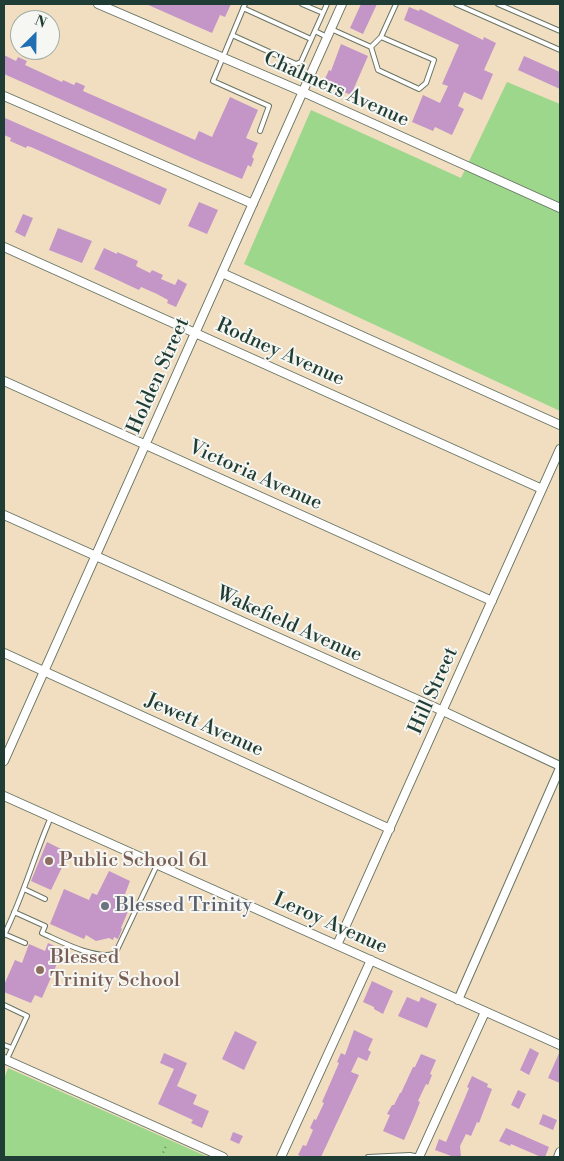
<!DOCTYPE html>
<style>
body{margin:0}
#map{position:relative;width:564px;height:1161px;overflow:hidden;background:#f1dec0;font-family:"Libre Bodoni",serif}
canvas{display:block}
.frame{position:absolute;inset:0;border:5px solid #1f3d34;pointer-events:none}
.north{position:absolute;left:10px;top:10px;width:50px;height:50px;box-sizing:border-box;background:#f6f6f2;border:1px solid #a0aca6;border-radius:50%;rotate:23deg;font-size:14px;font-weight:700;line-height:20px;text-align:center;color:#1f3d34}
.north::after{content:'';display:block;margin:auto;width:18px;height:22px;background:#1f6fb2;clip-path:polygon(50% 0,100% 100%,50% 72%,0 100%)}
</style>
<div id="map">
<canvas width="564" height="1161"></canvas>
<div class="frame"></div>
<div class="north">N</div>
</div>
<script>
const g = document.querySelector('canvas').getContext('2d');
g.lineJoin = 'round';
function fillPath(path, color) { g.fillStyle = color; g.fill(path, 'evenodd'); }
function trace(path, color, width, dash) { g.strokeStyle = color; g.lineWidth = width; g.lineCap = dash ? 'butt' : 'round'; g.setLineDash(dash || []); g.stroke(path); }
function drawText(font, color, halo, rows, align = 'center') {
  g.font = font + ' "Libre Bodoni",serif'; g.lineWidth = 4; g.setLineDash([]); g.textBaseline = 'middle'; g.strokeStyle = halo; g.fillStyle = color; for (const [text, x, y, turn = 0] of rows) {
    g.save(); g.translate(x, y); g.rotate((+turn || 0) * Math.PI / 180); g.textAlign = isNaN(turn) ? turn : align; if (halo) g.strokeText(text, 0, 0); g.fillText(text, 0, 0); g.restore();
  }
}
fillPath(new Path2D(`
 M 507,82 L 560,104 L 560,411 L 244,264 L 311,110 L 461,178 Z
 M 8,1068 L 208,1157 L 4,1157 L 4,1079 Z`), '#9cd78b');
fillPath(new Path2D(`
 M 146,4 L 231,4 L 225,17 L 220,15 L 212,33 Z
 M 361,4 L 377,4 L 363,34 L 350,28 Z
 M 409,7 L 419,11 L 420,9 L 483,40 L 484,37 L 496,43 L 484,70 L 493,74 L 482,100 L 464,92 L 458,106 L 464,109 L 452,135 L 435,127 L 433,131 L 412,122 L 423,95 L 440,103 L 448,86 L 442,84 L 459,45 L 404,20 Z
 M 341,44 L 368,56 L 351,95 L 323,83 L 329,70 L 331,71 Z
 M 4,55 L 16,61 L 18,57 L 27,61 L 25,65 L 62,82 L 63,80 L 74,85 L 76,82 L 85,86 L 83,91 L 195,140 L 199,131 L 212,137 L 230,97 L 258,110 L 246,138 L 258,143 L 252,157 L 254,159 L 251,167 L 248,165 L 242,179 L 199,161 L 4,74 Z
 M 524,56 L 560,72 L 560,89 L 518,70 Z
 M 5,118 L 167,189 L 160,205 L 31,147 L 27,146 L 26,148 L 10,141 L 11,138 L 4,135 Z
 M 199,202 L 218,210 L 207,234 L 188,226 Z
 M 23,214 L 33,218 L 25,237 L 15,232 Z
 M 58,228 L 92,241 L 82,263 L 49,250 Z
 M 104,248 L 117,254 L 117,252 L 138,261 L 136,266 L 150,273 L 152,270 L 163,275 L 161,279 L 175,285 L 178,279 L 187,284 L 176,307 L 167,303 L 168,300 L 157,294 L 141,287 L 139,290 L 94,269 Z
 M 47,842 L 69,853 L 51,890 L 31,881 Z
 M 109,871 L 130,881 L 122,902 L 125,904 L 123,907 L 129,909 L 121,928 L 122,929 L 118,939 L 114,937 L 113,940 L 109,938 L 96,941 L 86,935 L 84,939 L 50,924 L 64,889 L 89,900 L 92,893 L 97,895 Z
 M 48,943 L 63,950 L 42,998 L 35,995 L 31,1003 L 4,992 L 4,985 L 15,960 L 22,963 L 29,944 L 45,951 Z
 M 372,981 L 393,991 L 383,1014 L 374,1009 L 374,1007 L 363,1002 Z
 M 407,997 L 419,1002 L 421,997 L 437,1004 L 427,1028 L 398,1016 Z
 M 354,1030 L 373,1039 L 368,1050 L 371,1052 L 367,1061 L 358,1057 L 351,1072 L 359,1075 L 321,1157 L 303,1157 L 298,1155 L 303,1145 L 306,1146 L 313,1130 L 310,1128 L 314,1119 L 316,1120 L 324,1103 L 322,1102 L 339,1063 L 337,1062 L 341,1053 L 345,1055 Z
 M 235,1031 L 257,1042 L 244,1070 L 222,1059 Z
 M 530,1048 L 539,1053 L 529,1075 L 520,1070 Z
 M 560,1051 L 560,1083 L 548,1078 Z
 M 164,1053 L 187,1063 L 177,1086 L 197,1095 L 193,1104 L 209,1111 L 202,1128 L 191,1123 L 193,1120 L 158,1104 L 174,1069 L 160,1063 Z
 M 421,1054 L 436,1060 L 430,1074 L 432,1075 L 428,1085 L 426,1084 L 418,1101 L 420,1102 L 415,1115 L 404,1140 L 383,1131 L 390,1115 L 387,1114 L 392,1105 L 394,1105 L 400,1093 L 401,1093 L 413,1067 L 415,1067 Z
 M 472,1076 L 488,1084 L 487,1087 L 492,1089 L 479,1123 L 477,1122 L 471,1136 L 466,1134 L 460,1146 L 461,1157 L 454,1157 L 435,1150 L 439,1139 L 446,1142 L 464,1100 L 469,1088 L 467,1087 Z
 M 518,1090 L 526,1094 L 519,1109 L 511,1105 Z
 M 543,1114 L 557,1120 L 553,1130 L 539,1124 Z
 M 506,1128 L 549,1147 L 545,1157 L 541,1157 L 511,1144 L 510,1146 L 499,1141 Z
 M 233,1132 L 243,1136 L 239,1144 L 230,1140 Z`), '#c396c7');
const lane = new Path2D(`
 M 245,4 L 213,81 L 269,106 L 260,131
 M 302,4 L 323,13
 M 456,4 L 560,50
 M 498,4 L 560,31
 M 243,8 L 311,39
 M 331,29 L 371,47 L 378,70 L 419,89 L 426,83 L 434,60 L 381,37 L 371,47
 M 315,31 L 327,37
 M 232,35 L 296,64 L 301,62 L 327,4
 M 381,37 L 396,4
 M 24,889 L 45,899
 M 14,912 L 45,926 L 42,933 C 62,942 93,959 115,954 L 157,865
 M 4,934 L 25,943
 M 4,935 C 23,897 34,856 51,817
 M 4,1005 L 27,1016 L 7,1059
 M 4,1045 L 12,1048
 M 368,1157 L 410,1155 L 419,1157`);
const street = new Path2D(`
 M 98,4 L 303,92 L 560,208
 M 4,96 L 253,204
 M 4,247 L 542,489
 M 222,273 L 560,425
 M 4,381 L 492,601
 M 4,515 L 443,711 L 560,766
 M 4,653 L 390,829
 M 4,761 L 342,4
 M 4,796 L 560,1045
 M 337,945 L 560,449
 M 458,1000 L 560,768
 M 4,1059 L 223,1157
 M 281,1157 L 371,960
 M 419,1157 L 485,1012
 M 558,1157 L 560,1152`);
trace(lane, '#687565', 6);
trace(street, '#687565', 10);
trace(new Path2D(`
 M 161,1157 L 167,1144`), '#687565', 2, [1, 4]);
trace(lane, '#fff', 4);
trace(street, '#fff', 8);
for (const [x, y, r, color] of [
 [49,861,5,"#8d6e63"],
 [105,906,5,"#6b7280"],
 [40,970,5,"#8d6e63"]
]) { const dot = new Path2D(); dot.arc(x, y, r, 0, 2 * Math.PI); g.fillStyle = color; g.fill(dot); trace(dot, '#f6f6f2', 2); }
drawText('20px', '#1f3d34', '#f6f6f2', [
 ["Chalmers Avenue",336,90,24],
 ["Rodney Avenue",280,353,24],
 ["Holden Street",159,376,-66],
 ["Victoria Avenue",255,476,24],
 ["Wakefield Avenue",289,625,24],
 ["Hill Street",434,691,-66],
 ["Jewett Avenue",204,726,24],
 ["Leroy Avenue",330,924,24]
]);
drawText('20px', '#785e54', '#f6f6f2', [
 ["Public School 61",59,861],
 ["Blessed",50,958],
 ["Trinity School",50,981]
], 'left');
drawText('20px', '#5b616d', '#f6f6f2', [
 ["Blessed Trinity",115,906]
], 'left');
</script>
